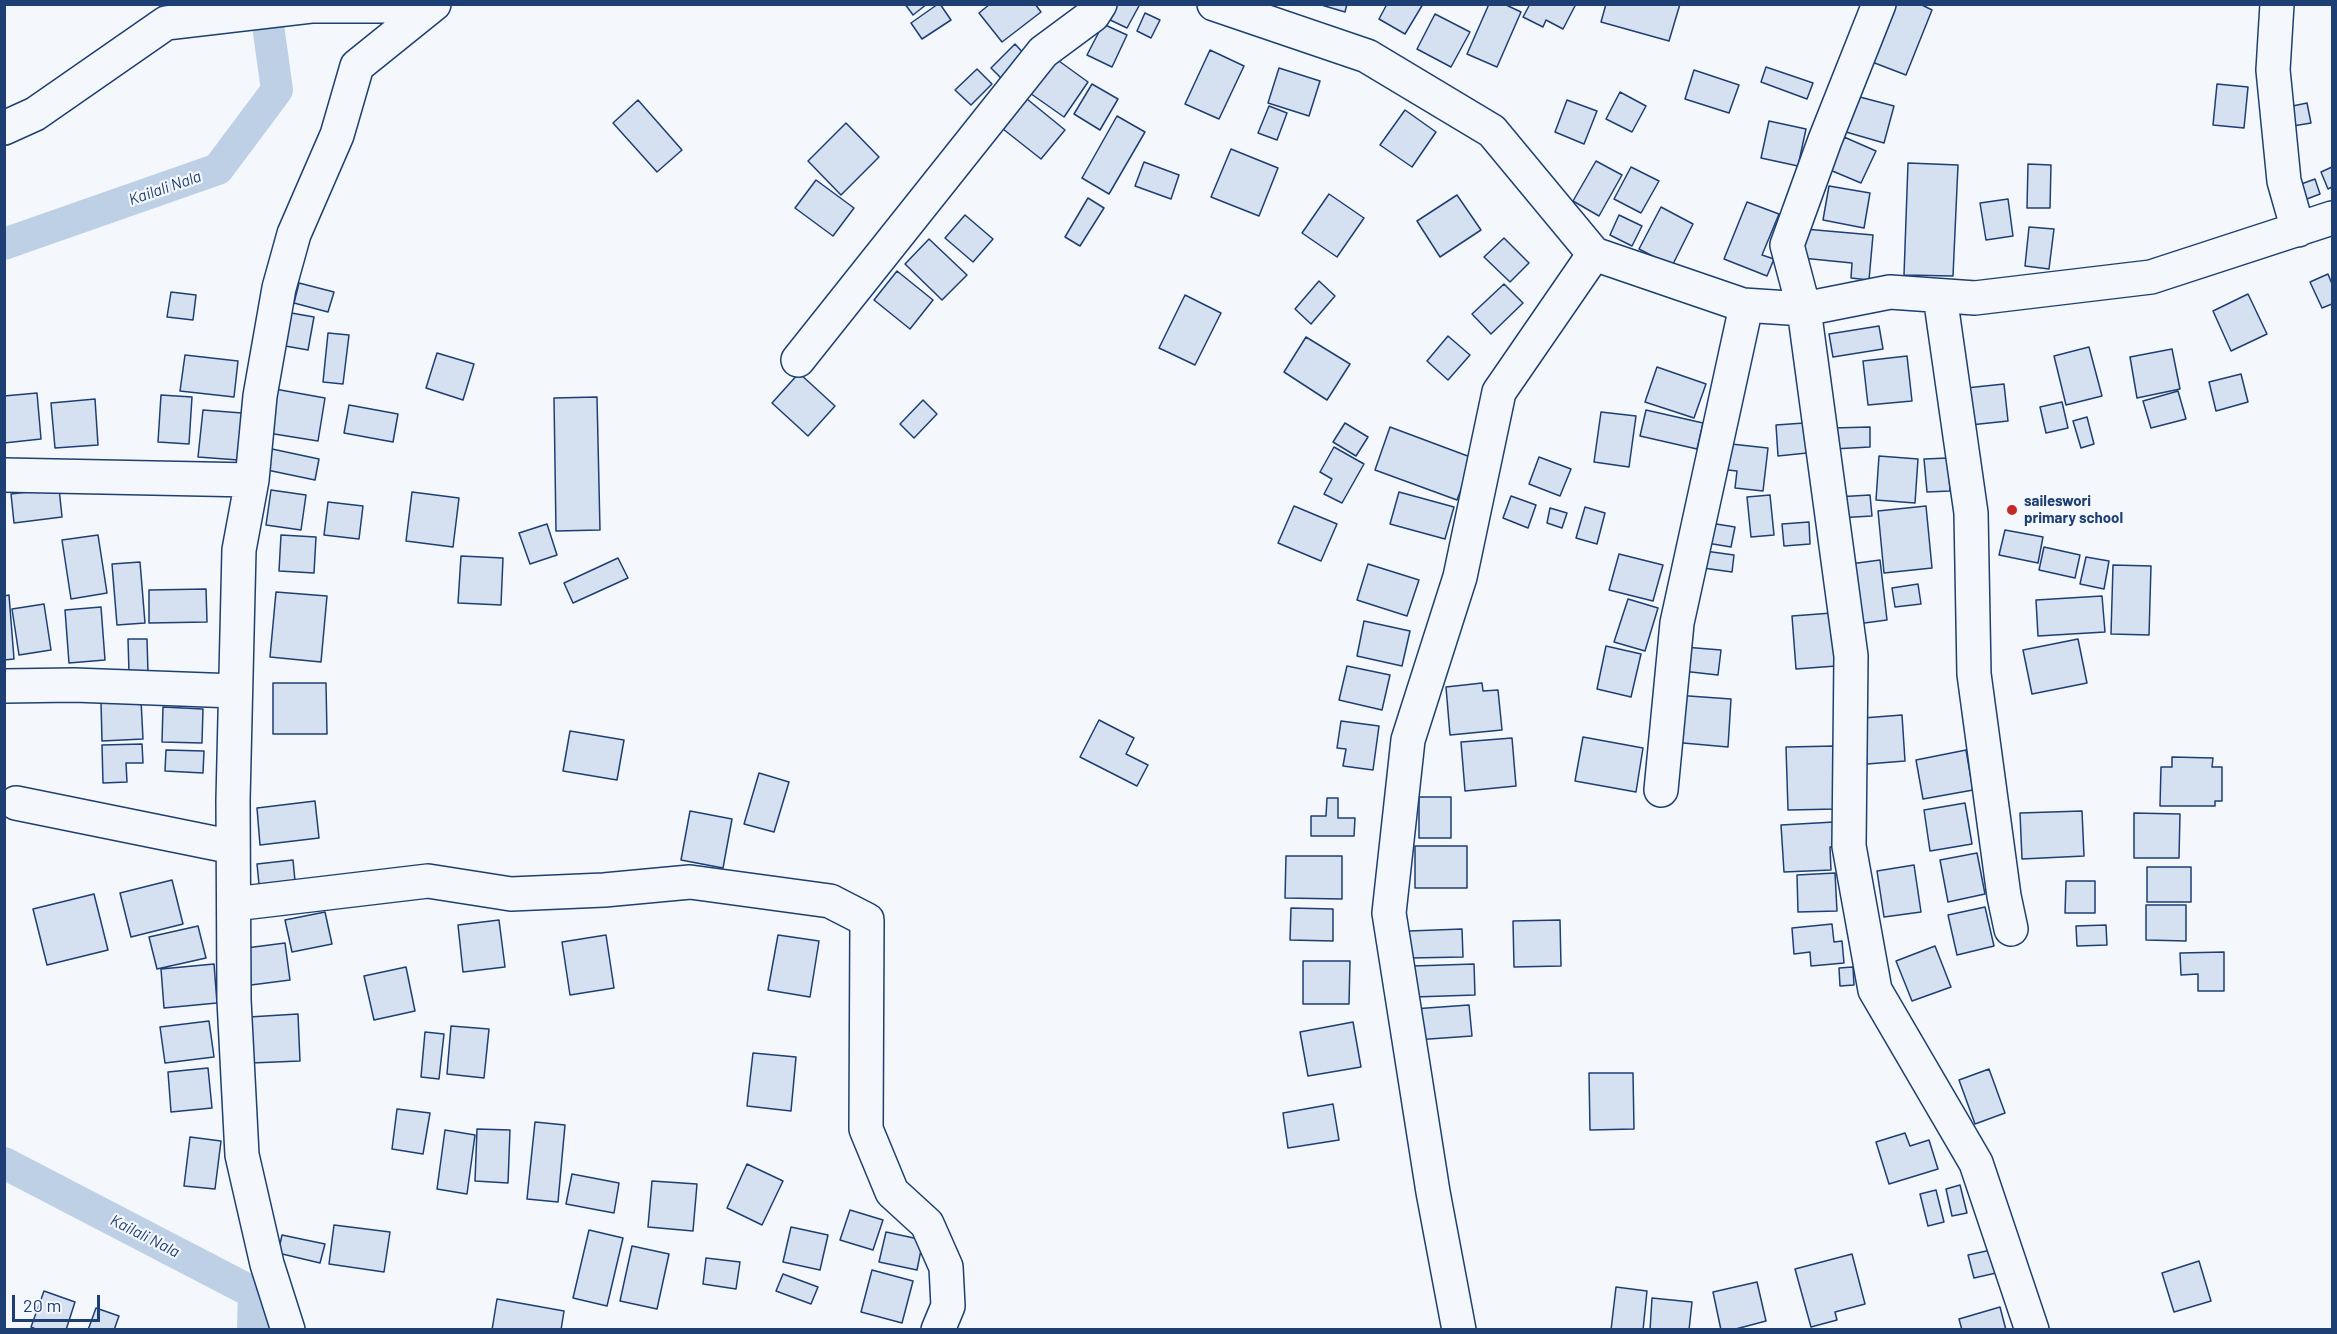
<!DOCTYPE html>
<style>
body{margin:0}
#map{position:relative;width:2337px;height:1334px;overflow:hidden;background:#f4f7fb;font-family:Barlow,sans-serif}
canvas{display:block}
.frame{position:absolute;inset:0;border:6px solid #1d3f73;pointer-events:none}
.scale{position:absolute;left:12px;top:1295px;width:88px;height:27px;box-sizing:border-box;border:3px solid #1d3f73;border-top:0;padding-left:8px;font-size:18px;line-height:21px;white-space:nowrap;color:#1d3f73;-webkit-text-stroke:4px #f4f7fb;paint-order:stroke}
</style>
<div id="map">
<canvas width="2337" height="1334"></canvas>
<div class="frame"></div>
<div class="scale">20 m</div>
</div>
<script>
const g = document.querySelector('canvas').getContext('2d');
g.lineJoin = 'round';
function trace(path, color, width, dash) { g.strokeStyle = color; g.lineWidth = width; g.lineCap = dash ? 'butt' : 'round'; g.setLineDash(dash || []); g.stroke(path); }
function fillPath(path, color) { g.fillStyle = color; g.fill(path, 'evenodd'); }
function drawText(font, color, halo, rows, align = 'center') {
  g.font = font + ' Barlow,sans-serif'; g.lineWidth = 4.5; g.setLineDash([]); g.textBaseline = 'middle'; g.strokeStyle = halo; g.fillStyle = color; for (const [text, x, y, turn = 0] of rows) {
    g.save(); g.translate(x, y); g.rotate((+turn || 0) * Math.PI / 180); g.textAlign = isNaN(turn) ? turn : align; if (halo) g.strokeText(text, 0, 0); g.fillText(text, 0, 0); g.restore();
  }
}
trace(new Path2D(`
 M 4,244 L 218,169 L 277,90 L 265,4
 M 4,1163 L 254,1293 L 253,1330`), '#bed0e5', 32);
const building = new Path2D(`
 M 905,4 L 927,4 L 913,15 Z
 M 938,4 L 940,4 L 951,20 L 922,39 L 911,23 Z
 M 990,4 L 1035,4 L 1041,12 L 1002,42 L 979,13 Z
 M 1113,4 L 1140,4 L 1127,28 L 1106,18 Z
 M 1318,4 L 1347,4 L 1345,12 Z
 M 1387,4 L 1423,4 L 1405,34 L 1379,19 Z
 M 1489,4 L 1504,4 L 1521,12 L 1497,67 L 1467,54 Z
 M 1530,4 L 1576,4 L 1563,29 L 1546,20 L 1543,27 L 1523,17 Z
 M 1606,4 L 1680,4 L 1669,41 L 1601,22 Z
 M 1896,4 L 1920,4 L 1932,10 L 1906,75 L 1872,62 Z
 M 1145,13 L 1160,20 L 1151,38 L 1137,31 Z
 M 1435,14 L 1470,32 L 1451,67 L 1417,49 Z
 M 1103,24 L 1127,35 L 1112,67 L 1087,55 Z
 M 1015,44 L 1027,57 L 1003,80 L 991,68 Z
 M 1210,50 L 1244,66 L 1219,119 L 1185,104 Z
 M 1052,56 L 1088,82 L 1064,117 L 1027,91 Z
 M 1766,67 L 1813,83 L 1807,99 L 1761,82 Z
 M 1279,68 L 1320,81 L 1309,116 L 1268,103 Z
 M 977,69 L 992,84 L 971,105 L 955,90 Z
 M 1694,70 L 1739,85 L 1729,113 L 1685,99 Z
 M 1092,84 L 1118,99 L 1100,130 L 1074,114 Z
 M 2217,84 L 2248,87 L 2244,128 L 2213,125 Z
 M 1620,92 L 1646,106 L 1632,132 L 1606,119 Z
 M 1856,96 L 1894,106 L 1884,143 L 1846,132 Z
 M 1027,99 L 1065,130 L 1041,159 L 1003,129 Z
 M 638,100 L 682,150 L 657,172 L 613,123 Z
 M 1567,100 L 1597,111 L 1584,144 L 1555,132 Z
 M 2307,103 L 2311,123 L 2287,127 L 2283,108 Z
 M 1269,106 L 1287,113 L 1277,140 L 1258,133 Z
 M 1405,110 L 1436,132 L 1412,167 L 1380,145 Z
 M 1117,116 L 1145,132 L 1109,194 L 1082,178 Z
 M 1769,121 L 1806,129 L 1798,166 L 1761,158 Z
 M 846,123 L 879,157 L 841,195 L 808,161 Z
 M 1844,137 L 1876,151 L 1861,183 L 1830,170 Z
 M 1231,149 L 1278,168 L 1259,216 L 1211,197 Z
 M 1596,161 L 1622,175 L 1599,216 L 1573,201 Z
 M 1144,162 L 1179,175 L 1171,199 L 1135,186 Z
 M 1908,163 L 1958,165 L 1953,276 L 1904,275 Z
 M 2028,164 L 2051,165 L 2050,208 L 2027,208 Z
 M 1631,167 L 1659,181 L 1641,213 L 1614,199 Z
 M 2332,167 L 2332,187 L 2328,189 L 2321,172 Z
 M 2315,179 L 2320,194 L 2299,202 L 2293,187 Z
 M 816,180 L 854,208 L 833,236 L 795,208 Z
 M 1829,186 L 1870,193 L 1864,228 L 1823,220 Z
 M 1329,194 L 1364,218 L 1337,257 L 1302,233 Z
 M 1457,195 L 1481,230 L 1440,257 L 1417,221 Z
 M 1088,198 L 1104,208 L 1080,246 L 1065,237 Z
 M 2008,199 L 2013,236 L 1986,240 L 1980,203 Z
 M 1747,202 L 1779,214 L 1762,255 L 1774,259 L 1767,276 L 1724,259 Z
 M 1661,207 L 1693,224 L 1672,266 L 1639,249 Z
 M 965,215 L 993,239 L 973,262 L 945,238 Z
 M 1619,215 L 1642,226 L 1632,246 L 1610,235 Z
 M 2029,227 L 2054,229 L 2049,269 L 2025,266 Z
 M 1805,229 L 1873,235 L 1869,280 L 1851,278 L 1852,263 L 1802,258 Z
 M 1504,238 L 1529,263 L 1510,282 L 1484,257 Z
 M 929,239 L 967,275 L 942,300 L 905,264 Z
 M 897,271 L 933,300 L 910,329 L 874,300 Z
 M 2328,274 L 2332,284 L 2332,304 L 2322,308 L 2310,282 Z
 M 1319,281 L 1335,296 L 1311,324 L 1295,309 Z
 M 299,283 L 334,292 L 328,312 L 294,303 Z
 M 1504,284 L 1523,303 L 1491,334 L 1472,314 Z
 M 171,292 L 196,295 L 193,320 L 167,317 Z
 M 2248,294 L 2267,334 L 2231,351 L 2213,311 Z
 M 1185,295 L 1221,313 L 1195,365 L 1159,348 Z
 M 280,311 L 314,317 L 308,350 L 274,344 Z
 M 1879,326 L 1883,349 L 1833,357 L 1829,334 Z
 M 328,333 L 349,335 L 343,384 L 323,382 Z
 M 1448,336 L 1470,355 L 1448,380 L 1427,361 Z
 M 1306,337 L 1350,364 L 1327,400 L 1284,372 Z
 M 2089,347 L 2102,396 L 2066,405 L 2054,356 Z
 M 2172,349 L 2180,389 L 2137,398 L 2130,357 Z
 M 437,353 L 474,364 L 463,400 L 426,388 Z
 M 185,355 L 238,361 L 234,397 L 180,391 Z
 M 1907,356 L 1912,401 L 1868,405 L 1863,361 Z
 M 1657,367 L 1706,384 L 1694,418 L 1645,402 Z
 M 799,373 L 835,406 L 808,436 L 772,403 Z
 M 2241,374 L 2248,402 L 2216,411 L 2209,382 Z
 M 2004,384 L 2008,421 L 1970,425 L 1966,388 Z
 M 275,389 L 325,398 L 318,441 L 268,433 Z
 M 2178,391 L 2186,419 L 2151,428 L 2143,401 Z
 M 37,393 L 41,439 L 4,443 L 4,396 Z
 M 161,395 L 192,397 L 189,444 L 158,442 Z
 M 597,397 L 600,530 L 556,531 L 554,398 Z
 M 95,399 L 98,445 L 55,448 L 51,403 Z
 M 923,400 L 937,414 L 914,438 L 900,424 Z
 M 2062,402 L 2068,428 L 2046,433 L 2040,407 Z
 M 349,405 L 398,414 L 393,442 L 344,433 Z
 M 203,410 L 242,413 L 238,460 L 198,457 Z
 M 1646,410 L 1703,423 L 1697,449 L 1640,436 Z
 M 1601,412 L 1636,416 L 1629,467 L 1594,462 Z
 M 2087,417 L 2094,444 L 2081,448 L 2073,421 Z
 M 1345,423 L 1368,437 L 1356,456 L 1333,442 Z
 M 1804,423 L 1807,453 L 1778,456 L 1776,425 Z
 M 1390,427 L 1473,458 L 1457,500 L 1375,470 Z
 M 1870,427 L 1870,447 L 1833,449 L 1832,428 Z
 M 1722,443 L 1768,448 L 1763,491 L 1735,488 L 1737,471 L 1719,469 Z
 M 1334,447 L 1364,464 L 1342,503 L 1324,494 L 1332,479 L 1320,472 Z
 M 272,449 L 319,459 L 315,480 L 267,470 Z
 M 1879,456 L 1918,459 L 1915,503 L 1876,500 Z
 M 1539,457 L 1571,469 L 1560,496 L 1529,484 Z
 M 1948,458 L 1950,491 L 1927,492 L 1924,459 Z
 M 59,488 L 62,517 L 14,523 L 11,494 Z
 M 271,490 L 306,495 L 301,530 L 266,525 Z
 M 412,492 L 459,498 L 453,547 L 406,541 Z
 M 1399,492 L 1454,507 L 1445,539 L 1390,524 Z
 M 1770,495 L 1774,535 L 1751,537 L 1747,497 Z
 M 1870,495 L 1872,516 L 1837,518 L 1836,497 Z
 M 1511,496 L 1536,505 L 1528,528 L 1503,518 Z
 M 328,502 L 363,506 L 359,539 L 324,535 Z
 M 1294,506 L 1337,524 L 1321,561 L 1278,543 Z
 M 1926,506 L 1932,568 L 1884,573 L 1878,511 Z
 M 1585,507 L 1605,513 L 1597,544 L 1576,538 Z
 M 1550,508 L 1567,513 L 1562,528 L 1547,523 Z
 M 1809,522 L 1810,544 L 1784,546 L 1782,524 Z
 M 1710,523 L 1735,527 L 1731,547 L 1707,543 Z
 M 547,524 L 557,555 L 530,564 L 519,533 Z
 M 2005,530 L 2043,537 L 2038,563 L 1999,555 Z
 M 98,535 L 107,593 L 71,599 L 62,540 Z
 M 281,535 L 316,537 L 314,573 L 279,571 Z
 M 2044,547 L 2080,555 L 2075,578 L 2039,570 Z
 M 1705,551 L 1734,555 L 1732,572 L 1703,568 Z
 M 1619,554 L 1663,565 L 1653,601 L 1609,590 Z
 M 461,556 L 503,558 L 501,605 L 458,603 Z
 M 2086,557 L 2109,561 L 2104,589 L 2080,584 Z
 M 618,558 L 628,578 L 573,603 L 564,583 Z
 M 1880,560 L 1887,620 L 1857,624 L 1850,564 Z
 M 140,562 L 145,623 L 117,625 L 112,564 Z
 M 1368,564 L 1419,580 L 1407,616 L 1357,600 Z
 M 2113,565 L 2151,566 L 2149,635 L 2111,634 Z
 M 1918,584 L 1921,604 L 1895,607 L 1892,588 Z
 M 206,589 L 207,622 L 149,623 L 149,590 Z
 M 276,592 L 327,596 L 321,662 L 270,657 Z
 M 9,595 L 14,659 L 4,660 L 4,596 Z
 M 2102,596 L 2105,632 L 2038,636 L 2036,600 Z
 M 1628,599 L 1658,608 L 1645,651 L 1614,642 Z
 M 44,604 L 51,650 L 19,655 L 12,609 Z
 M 101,607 L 105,660 L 69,663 L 65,610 Z
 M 1832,613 L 1836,666 L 1796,669 L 1792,616 Z
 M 1364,621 L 1410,631 L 1402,666 L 1357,656 Z
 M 128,639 L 147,639 L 148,673 L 129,673 Z
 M 2078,639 L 2087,683 L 2032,694 L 2023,650 Z
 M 1606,646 L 1641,654 L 1631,697 L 1597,689 Z
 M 1684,647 L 1721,650 L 1718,675 L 1682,671 Z
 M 1347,666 L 1390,675 L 1382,710 L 1339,700 Z
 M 273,683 L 326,683 L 327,734 L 273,734 Z
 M 1482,683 L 1483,691 L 1498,690 L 1502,730 L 1450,735 L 1446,687 Z
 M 1675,695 L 1731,699 L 1728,747 L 1672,742 Z
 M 141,700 L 143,739 L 102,741 L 101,702 Z
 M 163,707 L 203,709 L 202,743 L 162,742 Z
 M 1902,715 L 1905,761 L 1867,764 L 1863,718 Z
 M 1099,720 L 1134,738 L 1126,754 L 1148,765 L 1137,786 L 1080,757 Z
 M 1341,721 L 1379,726 L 1373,770 L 1343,766 L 1346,749 L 1337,748 Z
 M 570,731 L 624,740 L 617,780 L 563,771 Z
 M 1583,737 L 1643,748 L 1636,792 L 1575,781 Z
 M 1512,738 L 1516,786 L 1465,791 L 1461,742 Z
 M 142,744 L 143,763 L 126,763 L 127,782 L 103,783 L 102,745 Z
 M 1836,746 L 1837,809 L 1788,810 L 1786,747 Z
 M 166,750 L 204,751 L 203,773 L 165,771 Z
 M 1966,750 L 1973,790 L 1923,799 L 1916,760 Z
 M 2172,757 L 2213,758 L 2212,767 L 2222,767 L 2222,801 L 2215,801 L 2215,806 L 2160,806 L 2161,767 L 2172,767 Z
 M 759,773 L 789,782 L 774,832 L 744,824 Z
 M 1419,797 L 1451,797 L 1451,838 L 1419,838 Z
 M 1327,798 L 1338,798 L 1338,818 L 1355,818 L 1354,836 L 1311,836 L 1311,816 L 1326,816 Z
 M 315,801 L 319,838 L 260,845 L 257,808 Z
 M 1965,803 L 1972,844 L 1930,851 L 1924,810 Z
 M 690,811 L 732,819 L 723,868 L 681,860 Z
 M 2082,811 L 2084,856 L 2022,859 L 2020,813 Z
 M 2134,813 L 2180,814 L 2179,858 L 2134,858 Z
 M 1834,822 L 1835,847 L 1830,847 L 1831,870 L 1784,872 L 1781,825 Z
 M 1415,846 L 1467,846 L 1467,888 L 1415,888 Z
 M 1977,853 L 1985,894 L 1948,902 L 1940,860 Z
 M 1286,856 L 1342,856 L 1342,899 L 1285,898 Z
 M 293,860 L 295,881 L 259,884 L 257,864 Z
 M 1914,865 L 1921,912 L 1884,917 L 1877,871 Z
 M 2147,867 L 2191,867 L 2191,902 L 2147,902 Z
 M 1835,873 L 1837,911 L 1798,912 L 1797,875 Z
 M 172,880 L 183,924 L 131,937 L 120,893 Z
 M 2066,881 L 2095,881 L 2095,913 L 2065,913 Z
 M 94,894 L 108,950 L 47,965 L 33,909 Z
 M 2146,905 L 2186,905 L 2186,941 L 2146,940 Z
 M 1985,907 L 1994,946 L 1957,955 L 1948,915 Z
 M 1291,908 L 1333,909 L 1333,941 L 1290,940 Z
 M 325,912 L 332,944 L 292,952 L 285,920 Z
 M 499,920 L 505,967 L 463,972 L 458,925 Z
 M 1560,920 L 1561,966 L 1514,967 L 1513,921 Z
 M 1832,924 L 1834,942 L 1842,941 L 1844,963 L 1811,966 L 1810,952 L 1794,954 L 1792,928 Z
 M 2106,925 L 2107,945 L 2077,946 L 2076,926 Z
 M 198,926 L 206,958 L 157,969 L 149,937 Z
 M 1462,929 L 1463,957 L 1410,958 L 1409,931 Z
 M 606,935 L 614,988 L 570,995 L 562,942 Z
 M 778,935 L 819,941 L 810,997 L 768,990 Z
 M 285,943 L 290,980 L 251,985 L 246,948 Z
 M 1935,946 L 1951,987 L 1912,1001 L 1896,961 Z
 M 2224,952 L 2224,991 L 2198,991 L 2198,974 L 2181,975 L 2180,953 Z
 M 1303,961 L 1350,961 L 1349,1004 L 1303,1004 Z
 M 214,964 L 217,1003 L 164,1008 L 161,969 Z
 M 1474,964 L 1475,995 L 1414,997 L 1413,966 Z
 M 406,967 L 415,1011 L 374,1020 L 364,976 Z
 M 1853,967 L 1854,985 L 1840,986 L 1839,968 Z
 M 1469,1005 L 1472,1036 L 1415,1040 L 1413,1009 Z
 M 298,1014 L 300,1061 L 251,1063 L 249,1017 Z
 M 209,1021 L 214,1057 L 165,1063 L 160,1027 Z
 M 1353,1022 L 1361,1067 L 1308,1076 L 1300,1032 Z
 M 451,1026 L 489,1029 L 484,1078 L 447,1074 Z
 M 425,1032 L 444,1034 L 439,1079 L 421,1077 Z
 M 753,1053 L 796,1057 L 791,1111 L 747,1106 Z
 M 208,1068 L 212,1108 L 171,1112 L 168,1072 Z
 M 1989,1069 L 2005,1113 L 1975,1124 L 1959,1080 Z
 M 1589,1073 L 1633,1073 L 1634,1129 L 1590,1130 Z
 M 1333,1104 L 1339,1140 L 1288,1148 L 1283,1113 Z
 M 397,1109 L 430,1113 L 423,1154 L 392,1149 Z
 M 535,1122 L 565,1125 L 558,1202 L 527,1199 Z
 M 477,1129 L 510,1130 L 508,1183 L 475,1181 Z
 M 445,1130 L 475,1135 L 467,1194 L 437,1189 Z
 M 1905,1133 L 1910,1146 L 1929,1140 L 1938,1169 L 1889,1184 L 1876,1142 Z
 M 190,1137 L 221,1141 L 215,1189 L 184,1186 Z
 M 747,1164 L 783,1181 L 762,1225 L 727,1208 Z
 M 572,1174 L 619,1183 L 614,1213 L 566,1204 Z
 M 652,1181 L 697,1184 L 693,1231 L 648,1227 Z
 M 1960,1185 L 1967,1213 L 1952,1216 L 1946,1189 Z
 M 1936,1190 L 1944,1222 L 1928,1226 L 1920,1194 Z
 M 850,1210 L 883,1220 L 873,1250 L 840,1240 Z
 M 334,1225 L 390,1232 L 384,1272 L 329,1264 Z
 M 791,1227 L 828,1235 L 820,1270 L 783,1262 Z
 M 589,1230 L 623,1238 L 607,1306 L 573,1298 Z
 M 886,1232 L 923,1240 L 917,1270 L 879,1262 Z
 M 282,1235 L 325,1244 L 320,1263 L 278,1253 Z
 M 632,1246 L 669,1254 L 657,1309 L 620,1301 Z
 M 1991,1250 L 1996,1273 L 1974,1278 L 1968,1255 Z
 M 1852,1254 L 1865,1304 L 1835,1312 L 1837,1320 L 1811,1327 L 1795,1269 Z
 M 706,1258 L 740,1262 L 736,1289 L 703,1284 Z
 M 2199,1261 L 2211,1301 L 2174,1312 L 2162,1273 Z
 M 872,1270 L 913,1281 L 902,1323 L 861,1312 Z
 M 783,1274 L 818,1287 L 811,1304 L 776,1291 Z
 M 1757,1282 L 1766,1321 L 1732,1330 L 1721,1330 L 1713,1292 Z
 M 1616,1287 L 1647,1291 L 1643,1330 L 1611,1330 Z
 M 44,1291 L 75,1302 L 66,1330 L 38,1330 L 31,1327 Z
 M 1652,1298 L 1692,1302 L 1689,1330 L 1650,1330 Z
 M 497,1299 L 564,1311 L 561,1330 L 492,1330 Z
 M 2000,1307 L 2006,1330 L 1962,1330 L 1959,1319 Z
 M 96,1308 L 119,1316 L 114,1330 L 88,1330 Z`);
fillPath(building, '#d5e0f0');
trace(building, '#1d3f73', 1.5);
const minor = new Path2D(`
 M 1214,4 L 1367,56 L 1492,131 L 1594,254 L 1743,305 L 1804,309 L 1890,292 L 1975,298 L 2151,277 L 2332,218
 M 1879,4 L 1825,140 L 1787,245 L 1804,309 L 1851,656 L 1849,846 L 1875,990 L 1976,1163 L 2032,1330
 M 2277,4 L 2273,70 L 2284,181 L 2298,230
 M 4,128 L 35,114 L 166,23 L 311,6 L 431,6
 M 1940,296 L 1971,513 L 1974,674 L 2004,896 L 2011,929
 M 798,360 L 1043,52 L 1093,15 L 1100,4
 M 4,475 L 252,480
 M 4,686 L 74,685 L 235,691
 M 1661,790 L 1677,623 L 1745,311 L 1743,305
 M 16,803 L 233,847
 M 234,904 L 428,881 L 511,894 L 604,890 L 690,882 L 830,901 L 867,920 L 866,1129 L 892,1192 L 927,1224 L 946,1267 L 948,1306 L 938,1330
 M 288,1330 L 267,1264 L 242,1155 L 234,1000 L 233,800 L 239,550 L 252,480 L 260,396 L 279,288 L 294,234 L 337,135 L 357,66 L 434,4
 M 1459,1330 L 1433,1192 L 1389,913 L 1408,740 L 1460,577 L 1499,392 L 1594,254`);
trace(minor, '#1d3f73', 36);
trace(minor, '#f4f7fb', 33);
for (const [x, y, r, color] of [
 [2012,510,6,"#c62828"]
]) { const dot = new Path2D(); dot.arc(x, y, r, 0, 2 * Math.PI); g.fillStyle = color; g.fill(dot); trace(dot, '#f4f7fb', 2); }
drawText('bold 15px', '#1d3f73', '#f4f7fb', [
 ["saileswori",2024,501],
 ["primary school",2024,518]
], 'left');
drawText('italic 16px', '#1d3f73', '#f4f7fb', [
 ["Kailali Nala",165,188,-19],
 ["Kailali Nala",145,1236,27]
]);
</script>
